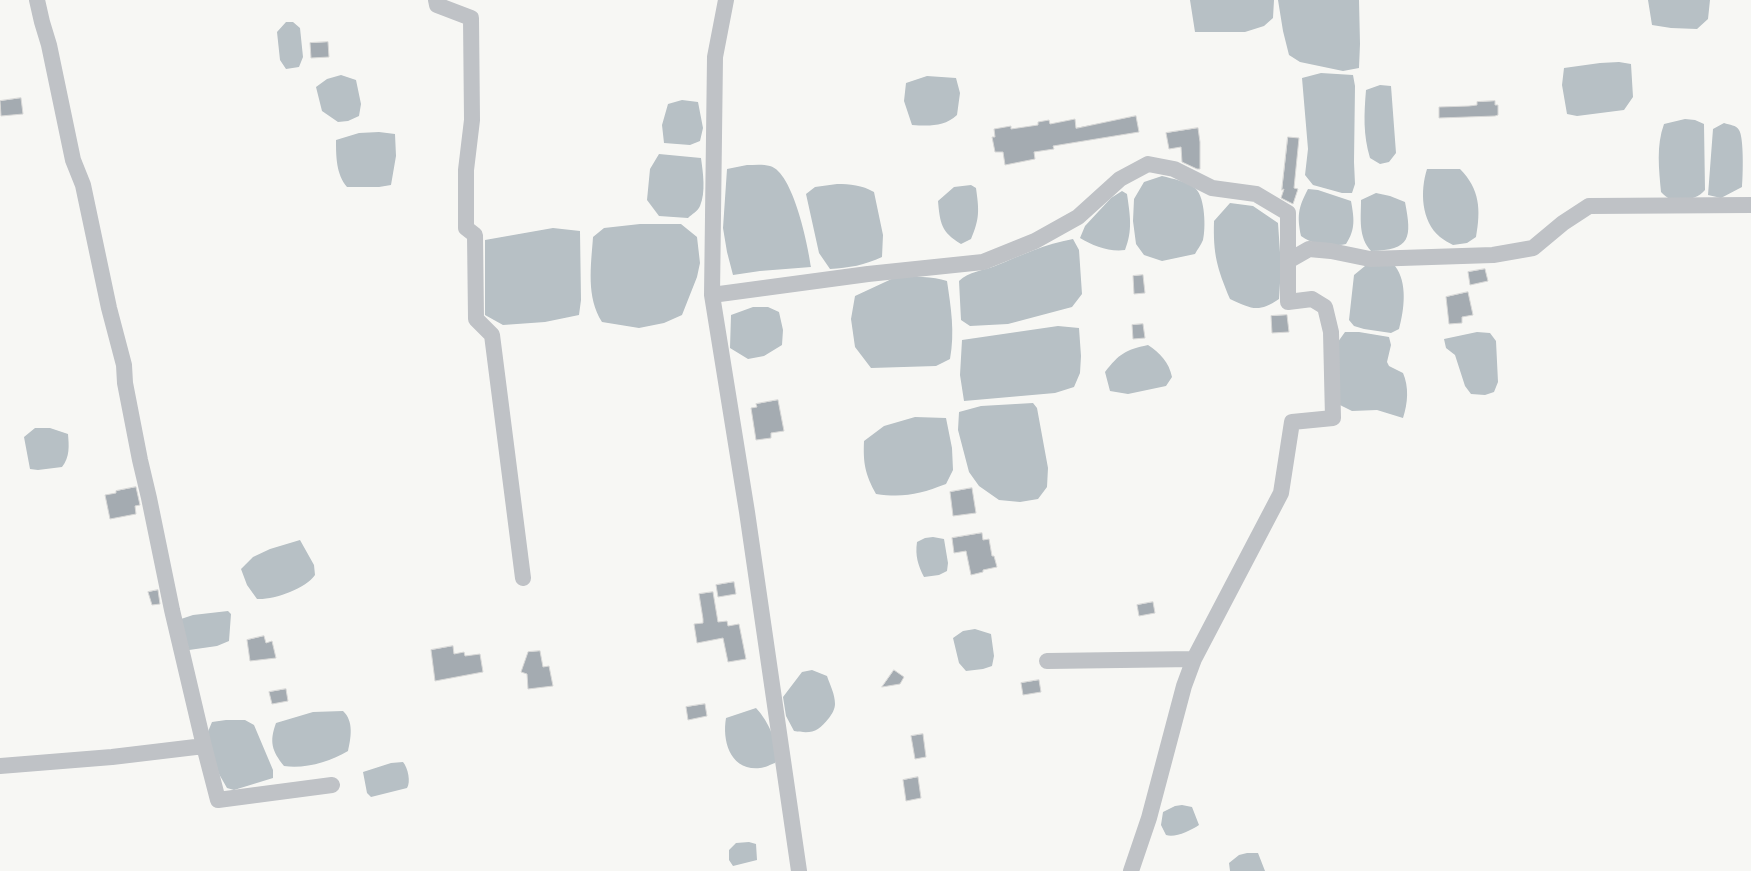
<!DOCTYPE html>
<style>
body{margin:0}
canvas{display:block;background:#f7f7f4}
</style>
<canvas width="1751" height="871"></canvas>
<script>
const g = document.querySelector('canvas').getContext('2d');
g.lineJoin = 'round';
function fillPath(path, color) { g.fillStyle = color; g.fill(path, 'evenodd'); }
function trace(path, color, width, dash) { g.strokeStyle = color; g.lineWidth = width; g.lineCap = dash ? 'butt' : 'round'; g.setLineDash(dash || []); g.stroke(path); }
fillPath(new Path2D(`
 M 1190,0 L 1274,0 L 1273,18 L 1264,26 L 1245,32 L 1195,32 Z
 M 1278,0 L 1359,0 L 1360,44 L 1359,68 L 1343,71 L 1300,62 L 1289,55 L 1283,31 Z
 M 1648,0 L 1710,0 L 1708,19 L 1697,29 L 1671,28 L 1652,25 Z
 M 286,22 L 293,22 L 300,28 L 303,57 L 299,67 L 286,69 L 280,60 L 277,32 Z
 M 1619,62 L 1631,64 L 1633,97 L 1624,110 L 1577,116 L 1567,114 L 1562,85 L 1564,68 L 1600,63 Z
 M 1321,73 L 1353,75 L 1355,86 L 1354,162 L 1355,184 L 1352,193 L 1342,193 L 1313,185 L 1305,175 L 1308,149 L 1302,78 Z
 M 341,75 L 356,80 L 361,104 L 359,116 L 348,121 L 338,122 L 322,111 L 316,87 L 327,79 Z
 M 927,76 L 956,78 L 960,93 L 957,115 C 944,127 929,126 912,125 L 904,101 L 906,83 Z
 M 1380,85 L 1391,86 L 1396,153 L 1389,162 L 1380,164 L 1370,158 C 1363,134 1364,115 1366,90 Z
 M 682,100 L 698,102 L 703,128 L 700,141 L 690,145 L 664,143 L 662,125 L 668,104 Z
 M 1685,119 L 1695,120 L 1704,124 L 1705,190 C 1698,199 1682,202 1671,199 C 1667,198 1664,195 1661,192 C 1659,169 1656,146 1664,124 Z
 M 1724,123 C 1730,125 1736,125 1739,130 C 1744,137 1743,176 1742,187 L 1721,198 L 1708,195 L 1713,129 Z
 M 379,132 L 395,134 L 396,156 L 391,185 L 379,187 L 347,187 C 336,174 336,156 336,140 L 359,133 Z
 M 659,154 L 701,158 C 703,173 706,192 700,206 C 698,211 692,214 688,218 L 659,216 L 647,200 L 650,169 Z
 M 747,165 C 754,165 763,164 770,166 C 793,172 808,245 811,267 L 760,271 L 733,275 L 727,252 L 723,228 L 727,169 Z
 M 1427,169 L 1460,169 C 1480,189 1481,210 1476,237 L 1467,243 L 1453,245 C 1449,243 1444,240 1440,237 C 1421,221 1420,191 1427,169 Z
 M 1162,176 C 1173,179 1187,181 1196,189 C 1205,198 1206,228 1203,240 C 1201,245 1197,250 1195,254 L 1162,261 L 1144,255 L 1136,244 L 1133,221 L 1134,199 L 1144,182 Z
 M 837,184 C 850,184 862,185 874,192 L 883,235 L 882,257 C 865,265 849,268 830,269 L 819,253 L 806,194 L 815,187 Z
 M 971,185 L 976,188 C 979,210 980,218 971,239 L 961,244 C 941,232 940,223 938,201 L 954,187 Z
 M 1308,189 L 1318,190 L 1351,201 C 1354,218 1356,229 1346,244 C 1330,247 1316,246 1301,236 C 1297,216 1298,208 1308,189 Z
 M 1122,191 L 1127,194 C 1130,215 1133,230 1125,250 C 1109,252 1093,246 1080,238 L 1085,226 L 1111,198 Z
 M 1376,193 L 1390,196 L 1405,202 C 1412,238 1411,250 1371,251 C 1358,237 1361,218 1361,200 Z
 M 1230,203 L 1253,206 L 1278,223 L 1281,267 L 1279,299 C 1258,313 1252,309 1230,299 C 1217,268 1213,254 1214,221 Z
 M 640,224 L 681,224 L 697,237 L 700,263 L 697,277 L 682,315 L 664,323 L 639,328 L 602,322 C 586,297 591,266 593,237 L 604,228 Z
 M 553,228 L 580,231 L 581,300 L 579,315 L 545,322 L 503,325 L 485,315 L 485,240 Z
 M 1073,239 L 1079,250 L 1082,294 L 1072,307 L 1008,324 L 970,326 L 961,320 L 959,281 C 969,271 983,271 995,266 C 1022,255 1045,244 1073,239 Z
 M 1365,266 L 1395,266 C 1408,283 1404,310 1399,329 L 1391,333 L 1364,329 L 1354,326 L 1349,320 L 1354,275 Z
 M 898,276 C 913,277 933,276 947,281 C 951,308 955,332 950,359 L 936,366 L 871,368 L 855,347 L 851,319 L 855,296 Z
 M 753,307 L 768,307 L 779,312 L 783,330 L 782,345 L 764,356 L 748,359 L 730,348 L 731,315 Z
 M 1058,326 L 1079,328 L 1081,356 L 1080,373 L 1074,387 L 1055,393 L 964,401 L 960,375 L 962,340 Z
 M 1345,332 L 1359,332 L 1389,337 L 1391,345 L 1387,362 L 1389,366 L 1403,373 C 1409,387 1408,403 1403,418 L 1377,410 L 1352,411 L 1338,404 L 1335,346 Z
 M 1477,332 L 1490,333 L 1496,341 L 1498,382 L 1494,392 L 1485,395 L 1471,394 L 1465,386 L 1455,355 L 1446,348 L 1444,339 Z
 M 1148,345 C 1160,353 1169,362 1172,377 L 1166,386 L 1128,394 L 1110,391 L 1105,372 C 1119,354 1125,350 1148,345 Z
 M 1033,403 L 1037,408 L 1048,468 L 1047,487 L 1038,499 L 1020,502 L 999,500 L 979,486 L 969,472 L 958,430 L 959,412 L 981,406 Z
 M 915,417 L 946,418 L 952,448 L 953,470 L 946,484 C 920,494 904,498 876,494 C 865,474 863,463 864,441 L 884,426 Z
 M 35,428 L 50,428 L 68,434 C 69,446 70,457 62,467 L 38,470 L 30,469 L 24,437 Z
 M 933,537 L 944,539 L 948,563 L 947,571 L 939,575 L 924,577 C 918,565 915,556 917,542 L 925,538 Z
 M 300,540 L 314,565 L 315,575 C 305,589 274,600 257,599 L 247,585 L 241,569 L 253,557 L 270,549 Z
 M 228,611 L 231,614 L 229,641 L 217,646 L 189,650 L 181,619 L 193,615 Z
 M 975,629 L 991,634 L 994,656 L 992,666 L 983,669 L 966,671 L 959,663 L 953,638 L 963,631 Z
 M 812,670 L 827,676 C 830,685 835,694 835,704 C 835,709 832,714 829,718 C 818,732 812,734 794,731 L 786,716 L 783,697 L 802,672 Z
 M 756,708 C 769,722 779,744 775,763 C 771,764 765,768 760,768 C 730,771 722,741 726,718 Z
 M 343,711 C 354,721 351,738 348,751 C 330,762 305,769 284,766 C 272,751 269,742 276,723 L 313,712 Z
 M 226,720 L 245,720 L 254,725 L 273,770 L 273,778 L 234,790 L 227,788 L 219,774 L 207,734 L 212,722 Z
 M 403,762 C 408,768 411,782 407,788 L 371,797 L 367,793 L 363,772 L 391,763 Z
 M 1182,805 L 1192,807 L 1199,825 C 1190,831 1175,838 1166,835 L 1161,825 L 1163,812 L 1175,806 Z
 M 749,842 L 756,844 L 757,860 L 733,866 L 729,860 L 729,850 L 736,843 Z
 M 1247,853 L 1258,853 L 1265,871 L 1230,871 L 1229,863 L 1239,855 Z`), '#b7c0c5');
const building = new Path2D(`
 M 328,42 L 329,57 L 311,58 L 310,43 Z
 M 21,98 L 23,114 L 1,116 L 0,101 Z
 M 1495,101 L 1495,105 L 1498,105 L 1498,115 L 1495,116 L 1439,118 L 1439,107 L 1469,106 L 1477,105 L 1477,102 Z
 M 1136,116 L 1139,132 L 1053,146 L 1054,149 L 1034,152 L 1035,159 L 1005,165 L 1003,152 L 995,152 L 992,137 L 995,137 L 994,129 L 1011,126 L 1011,129 L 1038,125 L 1038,122 L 1049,120 L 1050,124 L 1075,119 L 1076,128 Z
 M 1198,128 L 1200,142 L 1200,169 L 1197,169 L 1182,162 L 1181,147 L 1169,149 L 1166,133 Z
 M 1288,137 L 1299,138 L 1294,188 L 1298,189 L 1293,204 L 1281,198 L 1284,189 L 1282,190 Z
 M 1485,269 L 1488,281 L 1470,285 L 1468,272 Z
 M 1143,275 L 1145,293 L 1134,294 L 1133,276 Z
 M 1468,292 L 1473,315 L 1462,317 L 1462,323 L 1449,324 L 1446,297 Z
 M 1287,315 L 1289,332 L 1272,333 L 1271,316 Z
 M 1143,324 L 1145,338 L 1133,339 L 1132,325 Z
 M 778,400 L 784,431 L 771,433 L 771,438 L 756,440 L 751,408 L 757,407 L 756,404 Z
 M 136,487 L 140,505 L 135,506 L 136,514 L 110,519 L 105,495 L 116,493 L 116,491 Z
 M 972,488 L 976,513 L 953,516 L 950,492 Z
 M 982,533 L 983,540 L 989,539 L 992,556 L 994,556 L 997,567 L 983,570 L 983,572 L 971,575 L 966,551 L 954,553 L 952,538 Z
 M 734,582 L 736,594 L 718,597 L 716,585 Z
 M 158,590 L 160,604 L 152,605 L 148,592 Z
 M 713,592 L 718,622 L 727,621 L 728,626 L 739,624 L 746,659 L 728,662 L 723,638 L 697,643 L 694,624 L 703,623 L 703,619 L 699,594 Z
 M 1153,602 L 1155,613 L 1139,616 L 1137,605 Z
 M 264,636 L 266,643 L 272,641 L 276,658 L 250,661 L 247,640 Z
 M 453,646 L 454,654 L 464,652 L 465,656 L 480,654 L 483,672 L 435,681 L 431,650 Z
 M 540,651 L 543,667 L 549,666 L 553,686 L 528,689 L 527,674 L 521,672 L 528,652 Z
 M 894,670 L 904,677 L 900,684 L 882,687 Z
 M 1039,680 L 1041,692 L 1023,695 L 1021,683 Z
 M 286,689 L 288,701 L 272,704 L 269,692 Z
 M 705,704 L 707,716 L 688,720 L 686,707 Z
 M 923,734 L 926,757 L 915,759 L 911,736 Z
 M 918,777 L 921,798 L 906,801 L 903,780 Z`);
fillPath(building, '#a4abb1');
trace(building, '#d8d8d7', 1);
trace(new Path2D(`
 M 37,0 L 42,22 L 49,45 L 73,160 L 83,185 L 109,308 L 124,365 L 125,383 L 140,460 L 149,498 L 172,610 L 204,746
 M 436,0 L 437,5 L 471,18 L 472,120 L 466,170 L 466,228 L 475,235 L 476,319 L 492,335 L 523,578
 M 726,0 L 715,57 L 712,295 L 747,512 L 799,871
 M 1288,261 L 1309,249 L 1331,251 L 1370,259 L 1493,255 L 1533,248 L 1563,223 L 1589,206 L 1751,205
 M 712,295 L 868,274 L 983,262 L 1035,241 L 1078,217 L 1120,179 L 1148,164 L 1174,169 L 1212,188 L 1256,194 L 1288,213 L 1288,302 L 1312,299 L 1325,307 L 1331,332 L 1333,418 L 1292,422 L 1281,493 L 1194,659
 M 1047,661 L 1194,659 L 1184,686 L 1149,818 L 1131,871
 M 0,766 L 112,757 L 204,746 L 218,800 L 332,785`), '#bfc2c6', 16);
</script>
